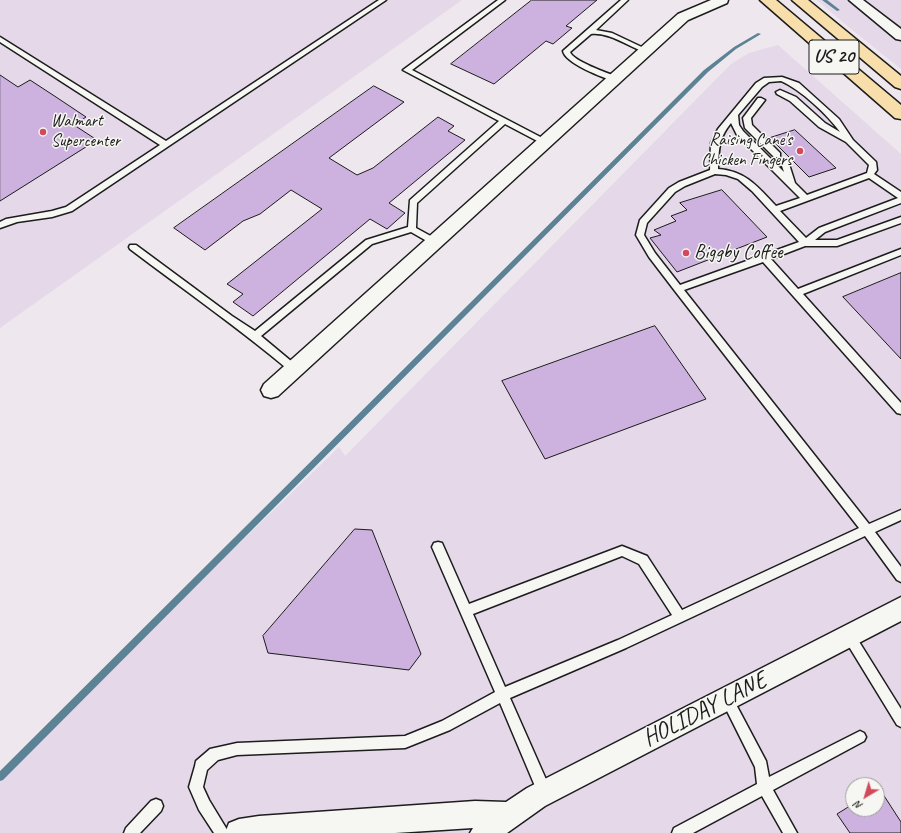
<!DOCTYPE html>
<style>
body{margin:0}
#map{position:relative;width:901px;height:833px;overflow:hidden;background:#eee8ee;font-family:Caveat,sans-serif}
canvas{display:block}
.north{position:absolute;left:845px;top:777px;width:40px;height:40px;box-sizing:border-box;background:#f6f6f2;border:1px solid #9f9f9c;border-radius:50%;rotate:218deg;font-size:11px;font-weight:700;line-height:16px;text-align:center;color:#1c1c1c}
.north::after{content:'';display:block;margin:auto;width:14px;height:18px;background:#d1495b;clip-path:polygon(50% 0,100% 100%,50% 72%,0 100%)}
</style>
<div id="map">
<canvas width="901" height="833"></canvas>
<div class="north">N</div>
</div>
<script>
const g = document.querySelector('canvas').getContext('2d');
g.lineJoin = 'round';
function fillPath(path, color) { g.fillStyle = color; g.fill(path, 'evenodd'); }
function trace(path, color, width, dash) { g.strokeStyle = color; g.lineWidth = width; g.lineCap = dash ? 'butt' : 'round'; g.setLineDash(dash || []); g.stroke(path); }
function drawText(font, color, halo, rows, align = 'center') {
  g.font = font + ' Caveat,sans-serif'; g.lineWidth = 3; g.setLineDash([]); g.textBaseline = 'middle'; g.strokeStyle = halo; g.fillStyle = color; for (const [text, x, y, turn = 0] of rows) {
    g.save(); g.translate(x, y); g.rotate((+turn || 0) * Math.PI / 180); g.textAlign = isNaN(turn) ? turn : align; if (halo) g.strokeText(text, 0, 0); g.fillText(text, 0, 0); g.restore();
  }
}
fillPath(new Path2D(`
 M 0,0 L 462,0 L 0,328 Z
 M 817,0 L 901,0 L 901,69 L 845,24 Z
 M 778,45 L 901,154 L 901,833 L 0,833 L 0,777 L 72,705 L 339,447 L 345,456 L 731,64 L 749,53 ZM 853,785 L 877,785 L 877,809 L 853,809 Z`), '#e4d8e9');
fillPath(new Path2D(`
 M 822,0 L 827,0 L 840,10 L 837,11 Z
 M 758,33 L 761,34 L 736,49 L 708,72 L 3,780 L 0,781 L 0,771 L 704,70 L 734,47 Z`), '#5c8296');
const building = new Path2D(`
 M 532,0 L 597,0 L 566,26 L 572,28 L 553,44 L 546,41 L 494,84 L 451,64 Z
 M 0,75 L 18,87 L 30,80 L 56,97 L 86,117 L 74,125 L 97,140 L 0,201 Z
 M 374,86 L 404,102 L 329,158 L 357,175 L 373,168 L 438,117 L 454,126 L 448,131 L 465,140 L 389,203 L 405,213 L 387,229 L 370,219 L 253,316 L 233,302 L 243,294 L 227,284 L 322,209 L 291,190 L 260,214 L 243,221 L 205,250 L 174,228 Z
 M 795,130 L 836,168 L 809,177 L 770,138 Z
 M 722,190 L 767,237 L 677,272 L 650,238 L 661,235 L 654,230 L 676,221 L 671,216 L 687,210 L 680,203 Z
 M 901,273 L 901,359 L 843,297 Z
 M 655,326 L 706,399 L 545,459 L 502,381 Z
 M 355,529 L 372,530 L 421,654 L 409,670 L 268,653 L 263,636 Z
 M 879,788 L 901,822 L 901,833 L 850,833 L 837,814 L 853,804 L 853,809 L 877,809 L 877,789 Z`);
fillPath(building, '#cdb1de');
trace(building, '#1c1c1c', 1);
const service = new Path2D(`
 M 379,0 L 386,0 L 72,211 L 52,217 L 17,222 L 0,228 L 0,222 L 6,219 L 52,211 L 66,207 L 160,145 L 0,42 L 0,37 L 166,141 Z
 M 498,0 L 505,0 L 412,70 L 550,142 L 546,145 L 543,144 L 505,124 L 417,203 L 416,228 L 438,240 L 439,242 L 438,244 L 432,244 L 411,232 L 372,244 L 261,336 L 297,366 L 299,369 L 297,372 L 291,372 C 239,328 184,290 130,249 L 129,247 L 130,245 L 136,245 L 232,316 L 255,331 L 366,240 L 408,227 L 410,200 L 499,121 L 403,70 Z
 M 621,0 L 628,0 L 596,30 L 612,33 L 648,50 L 648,52 L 644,52 C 628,46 609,32 591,34 L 570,52 C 573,61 607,73 618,77 L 618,81 L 615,81 C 603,78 565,63 563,51 Z
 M 782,77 L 799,83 L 839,119 L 853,140 L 876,162 L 877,170 L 874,174 L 901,192 L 901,203 L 825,232 L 815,240 L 837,240 L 901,217 L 901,223 L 837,246 L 805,246 L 771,259 L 798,289 L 901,249 L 901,255 L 803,294 L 901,403 L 901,414 L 897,413 L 763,262 L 684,290 L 869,524 L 901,510 L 901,520 L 875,532 L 901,567 L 901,582 L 897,580 L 865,536 L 626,648 L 510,698 L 552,793 L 550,798 L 545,800 L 540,798 L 500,703 L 450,730 L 405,748 L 237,755 L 218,760 L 207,770 L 203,787 L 209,800 L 229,833 L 214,833 L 199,810 L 189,787 L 195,766 L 196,761 L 210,749 L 237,743 L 405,736 L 442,721 L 495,692 L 432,547 L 434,543 L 438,542 L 442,543 L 469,604 L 622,546 L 647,556 L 682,610 L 859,528 L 675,291 L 649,257 L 636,235 L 640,220 L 669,188 L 679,182 L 710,170 L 711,143 L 718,129 L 756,83 L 764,78 ZM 781,81 C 801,90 827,114 840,132 L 825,123 L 796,97 L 780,90 L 776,92 L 777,94 L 790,101 L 819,127 L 846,142 L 869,165 L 867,173 L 807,195 L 795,183 L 788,161 L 782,161 L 781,163 L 784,172 L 743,131 L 739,125 L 738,115 L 762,87 L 769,82 ZM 731,123 L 737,135 L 800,198 L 776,206 C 758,187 746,171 718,169 C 719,149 718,139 731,123 ZM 715,174 L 726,175 L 738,179 L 752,191 L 799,242 L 680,285 L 655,253 L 644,235 L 647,223 L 675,192 L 685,186 ZM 869,178 L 898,198 L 819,228 L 806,238 L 780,211 ZM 622,556 L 639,564 L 672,615 L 618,640 L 505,687 L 473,614 Z
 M 758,98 L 761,98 L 765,100 L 751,118 L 752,125 L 780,153 L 780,157 L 774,157 L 745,128 L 743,118 Z
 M 849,630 L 853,632 L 901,709 L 901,727 L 897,725 L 845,640 L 843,636 L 845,632 Z
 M 727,693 L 731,695 L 766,761 L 769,777 L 856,733 L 860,731 L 864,733 L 866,737 L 864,741 L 773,790 L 797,833 L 783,833 L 762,796 L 693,833 L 672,833 L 674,828 L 757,784 L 755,767 L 721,699 L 723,695 Z
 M 156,799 L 161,801 L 163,806 L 161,811 L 140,833 L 124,833 L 126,828 L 151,801 Z`);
const minor = new Path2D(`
 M 711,0 L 728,0 L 727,3 L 688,20 L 278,396 L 271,398 L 264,396 L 261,390 L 264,384 L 678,14 Z
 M 849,0 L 863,0 L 901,29 L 901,40 L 896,39 Z
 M 901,597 L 901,621 L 545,806 L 507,833 L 470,833 L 473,828 L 395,833 L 225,833 L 229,823 L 239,819 L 259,816 L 475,801 L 506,802 L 527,788 Z`);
const trunk = new Path2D(`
 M 760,0 L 776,0 L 901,105 L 901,119 L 895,118 Z
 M 792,0 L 808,0 L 901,76 L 901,89 L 895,87 Z`);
trace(service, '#1c1c1c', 3);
trace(minor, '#1c1c1c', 3);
trace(trunk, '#1c1c1c', 3);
fillPath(service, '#f6f6f2');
fillPath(minor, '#f6f6f2');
fillPath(trunk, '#f8deab');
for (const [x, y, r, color] of [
 [43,132,4,"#d1495b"],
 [800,151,4,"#d1495b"],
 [686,253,4,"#d1495b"]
]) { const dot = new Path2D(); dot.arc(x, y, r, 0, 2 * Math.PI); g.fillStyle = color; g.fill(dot); trace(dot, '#f6f6f2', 1.5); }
drawText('17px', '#1c1c1c', '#f6f6f2', [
 ["Walmart",51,122],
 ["Supercenter",51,142],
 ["Raising Cane's",792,141,"right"],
 ["Chicken Fingers",792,161,"right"]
], 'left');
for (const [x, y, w] of [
 [834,57,50]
]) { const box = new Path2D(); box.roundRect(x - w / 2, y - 17, w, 34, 3); g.fillStyle = '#f6f6f2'; g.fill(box); trace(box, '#1c1c1c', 1); }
drawText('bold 19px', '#1c1c1c', null, [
 ["US 20",834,57]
]);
drawText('20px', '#1c1c1c', '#f6f6f2', [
 ["Biggby Coffee",694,253]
], 'left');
drawText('24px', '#1c1c1c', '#f6f6f2', [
 ["HOLIDAY LANE",705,710,-27]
]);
</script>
